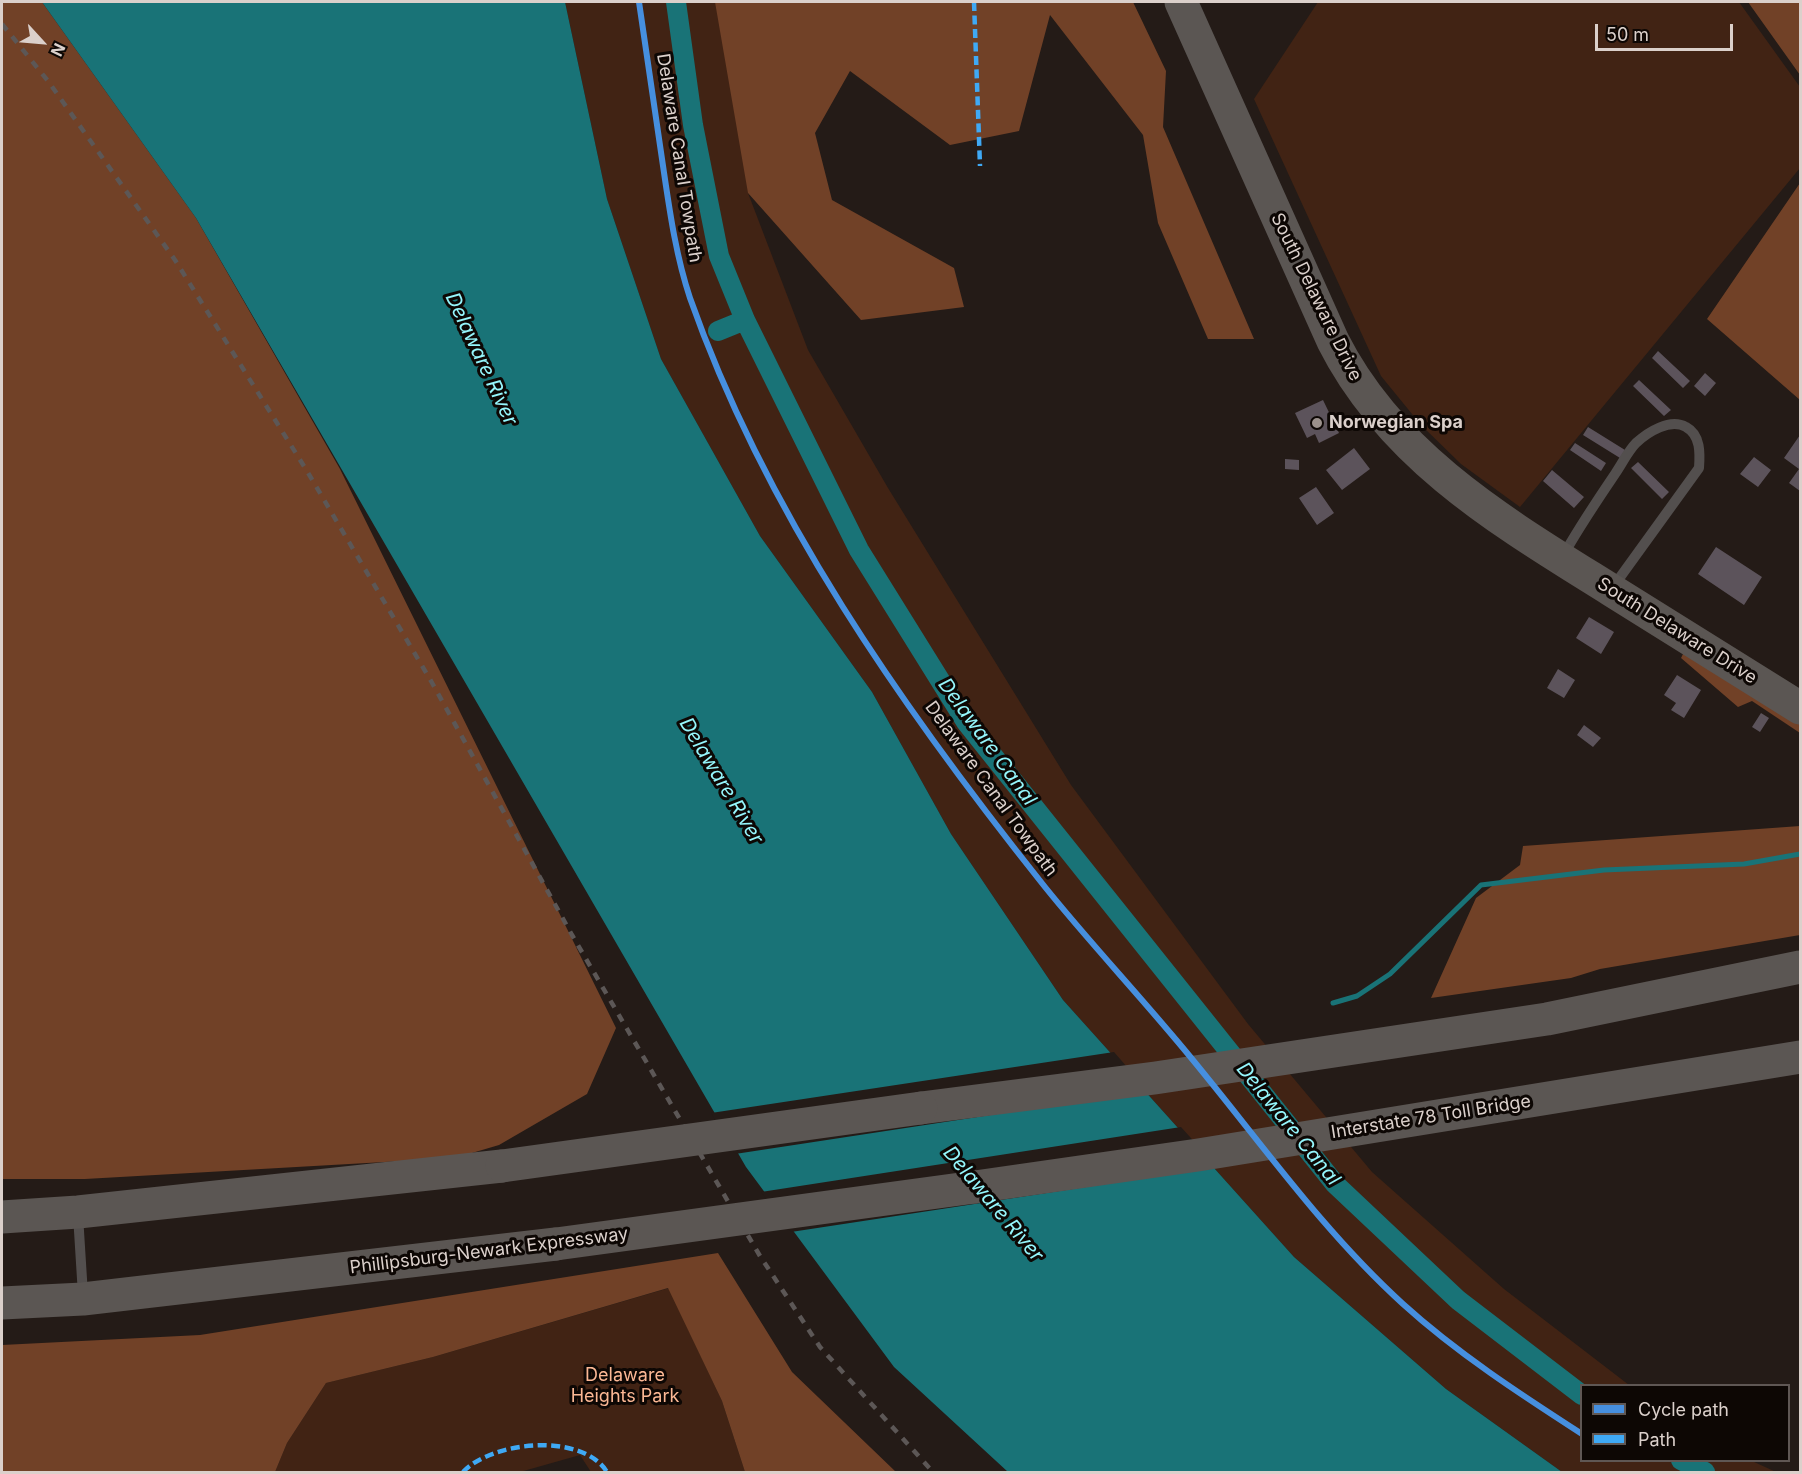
<!DOCTYPE html>
<style>
body{margin:0}
#map{position:relative;width:1802px;height:1474px;overflow:hidden;background:#241b17;font-family:Inter,sans-serif}
canvas{display:block}
.frame{position:absolute;inset:0;border:3px solid #dbd0cb;pointer-events:none}
.legend{position:absolute;left:1580px;top:1384px;width:210px;height:78px;box-sizing:border-box;background:#0d0704;border:2px solid #5f5754;margin:0;padding:8px 10px;list-style:none;font-size:18px;color:#dbd0cb}
.legend li{display:flex;align-items:center;gap:12px;height:30px}
.legend b{width:30px;border:2px solid #5f5754}
.north{position:absolute;left:12px;top:12px;width:60px;height:60px;-webkit-text-stroke:4px #0d0704;paint-order:stroke;rotate:116deg;font-size:16px;font-weight:700;line-height:24px;text-align:center;color:#dbd0cb}
.north::after{content:'';display:block;margin:auto;width:21px;height:27px;background:#dbd0cb;clip-path:polygon(50% 0,100% 100%,50% 72%,0 100%)}
.scale{position:absolute;left:1595px;top:24px;width:138px;height:27px;box-sizing:border-box;border:3px solid #dbd0cb;border-top:0;padding-left:8px;font-size:18px;line-height:21px;white-space:nowrap;color:#dbd0cb;-webkit-text-stroke:4px #0d0704;paint-order:stroke}
</style>
<div id="map">
<canvas width="1802" height="1474"></canvas>
<div class="frame"></div>
<ul class="legend">
<li><b style="height:8px;background:#468fdf"></b>Cycle path</li>
<li><b style="height:8px;background:#3fa9f5"></b>Path</li>
</ul>
<div class="north">N</div>
<div class="scale">50 m</div>
</div>
<script>
const g = document.querySelector('canvas').getContext('2d');
g.lineJoin = 'round';
function fillPath(path, color) { g.fillStyle = color; g.fill(path, 'evenodd'); }
function trace(path, color, width, dash) { g.strokeStyle = color; g.lineWidth = width; g.lineCap = dash ? 'butt' : 'round'; g.setLineDash(dash || []); g.stroke(path); }
function drawText(font, color, halo, rows, align = 'center') {
  g.font = font + ' Inter,sans-serif'; g.lineWidth = 6; g.setLineDash([]); g.textBaseline = 'middle'; g.strokeStyle = halo; g.fillStyle = color; for (const [text, x, y, turn = 0] of rows) {
    g.save(); g.translate(x, y); g.rotate((+turn || 0) * Math.PI / 180); g.textAlign = isNaN(turn) ? turn : align; if (halo) g.strokeText(text, 0, 0); g.fillText(text, 0, 0); g.restore();
  }
}
fillPath(new Path2D(`
 M 565,2 L 826,2 L 748,193 L 808,350 L 888,488 L 1071,785 L 1248,1024 L 1372,1172 L 1504,1289 L 1629,1385 L 1582,1386 L 1582,1460 L 1752,1461 L 1776,1472 L 1562,1472 L 1446,1389 L 1294,1257 L 1063,1000 L 951,834 L 872,692 L 760,536 L 661,359 L 607,199 Z
 M 1318,2 L 1739,2 L 1800,87 L 1800,168 L 1520,507 L 1461,464 L 1421,425 L 1381,376 L 1254,99 Z
 M 669,1288 L 722,1401 L 745,1472 L 591,1472 L 580,1455 L 520,1472 L 275,1472 L 287,1443 L 326,1383 L 433,1357 Z`), '#412314');
fillPath(new Path2D(`
 M 2,2 L 42,2 L 196,218 L 340,469 L 616,1028 L 587,1094 L 499,1145 L 455,1158 L 85,1179 L 2,1179 Z
 M 715,2 L 1133,2 L 1166,71 L 1163,127 L 1254,339 L 1208,339 L 1158,223 L 1143,135 L 1050,15 L 1019,131 L 950,145 L 850,71 L 815,133 L 832,200 L 954,268 L 964,307 L 861,320 L 748,193 Z
 M 1748,2 L 1800,2 L 1800,75 Z
 M 1800,183 L 1800,400 L 1707,319 Z
 M 1684,652 L 1800,721 L 1800,733 L 1752,701 L 1738,707 L 1681,658 Z
 M 1800,826 L 1800,935 L 1600,969 L 1571,978 L 1431,998 L 1476,898 L 1520,865 L 1523,846 Z
 M 718,1253 L 792,1372 L 896,1472 L 745,1472 L 722,1401 L 668,1288 L 433,1357 L 326,1383 L 287,1443 L 275,1472 L 2,1472 L 2,1345 L 200,1335 Z`), '#714127');
fillPath(new Path2D(`
 M 42,2 L 565,2 L 607,199 L 661,359 L 760,536 L 872,692 L 951,834 L 1063,1000 L 1294,1257 L 1446,1389 L 1562,1472 L 1008,1472 L 894,1367 L 746,1167 L 196,218 Z`), '#197377');
fillPath(new Path2D(`
 M 1114,1052 L 1148,1091 L 735,1154 L 711,1113 Z
 M 1181,1127 L 1217,1167 L 791,1232 L 761,1192 Z`), '#241b17');
trace(new Path2D(`
 M 1333,1003 L 1357,996 L 1390,974 L 1481,885 L 1604,870 L 1744,864 L 1800,854`), '#197377', 5);
trace(new Path2D(`
 M 676,2 L 693,125 L 719,256 L 745,320 L 859,550 L 966,722 L 1335,1184 L 1458,1300 L 1582,1395
 M 718,331 L 745,320
 M 1681,1460 L 1705,1472`), '#197377', 20);
fillPath(new Path2D(`
 M 1658,351 L 1690,381 L 1683,388 L 1652,358 Z
 M 1705,373 L 1716,383 L 1705,396 L 1694,386 Z
 M 1639,380 L 1671,410 L 1664,416 L 1633,386 Z
 M 1323,400 L 1339,433 L 1319,443 L 1315,434 L 1307,438 L 1295,413 Z
 M 1588,427 L 1625,450 L 1620,458 L 1583,435 Z
 M 1800,435 L 1800,491 L 1789,483 L 1799,469 L 1784,458 Z
 M 1575,443 L 1606,463 L 1601,471 L 1570,450 Z
 M 1354,448 L 1370,469 L 1342,490 L 1326,470 Z
 M 1754,457 L 1771,470 L 1758,487 L 1740,474 Z
 M 1285,459 L 1299,460 L 1299,470 L 1285,469 Z
 M 1638,462 L 1669,492 L 1662,499 L 1631,468 Z
 M 1552,470 L 1584,497 L 1574,508 L 1543,481 Z
 M 1316,487 L 1334,513 L 1317,525 L 1299,498 Z
 M 1716,547 L 1762,577 L 1744,605 L 1698,574 Z
 M 1589,617 L 1614,632 L 1601,654 L 1576,638 Z
 M 1558,669 L 1575,680 L 1564,698 L 1547,688 Z
 M 1677,675 L 1701,690 L 1684,718 L 1671,710 L 1676,703 L 1664,695 Z
 M 1761,713 L 1769,718 L 1760,732 L 1752,727 Z
 M 1584,725 L 1601,738 L 1593,747 L 1577,735 Z`), '#5c535b');
trace(new Path2D(`
 M 1563,556 C 1579,527 1597,501 1615,474 C 1622,464 1628,451 1636,443 C 1648,432 1670,418 1686,427 C 1701,435 1700,454 1699,468 L 1613,587
 M 78,1215 L 83,1295`), '#534f4e', 10);
trace(new Path2D(`
 M 1181,2 L 1333,341 C 1392,458 1504,523 1611,590 C 1674,629 1737,668 1800,708
 M 921,1108 L 1155,1078 L 1547,1019 L 1800,967
 M 975,1187 L 1198,1155 L 1800,1057
 M 2,1217 L 78,1212 L 502,1166
 M 2,1303 L 83,1299 L 556,1244`), '#5b5653', 33);
trace(new Path2D(`
 M 2,24 L 48,81 L 175,260 L 307,471 L 431,681 L 572,935 L 760,1256 L 820,1347 L 933,1472`), '#5c5756', 4.5, [8, 8]);
trace(new Path2D(`
 M 502,1166 L 921,1108
 M 556,1244 L 975,1187`), '#5b5653', 33);
trace(new Path2D(`
 M 974,2 L 980,166
 M 463,1472 C 492,1441 582,1432 607,1472`), '#3fa9f5', 4.5, [9, 4.5]);
trace(new Path2D(`
 M 639,2 C 647,54 654,107 662,159 C 669,206 675,253 690,298 C 766,514 903,709 1045,887 C 1086,938 1130,985 1172,1035 C 1249,1125 1315,1224 1403,1304 C 1457,1353 1520,1394 1582,1434`), '#468fdf', 6);
for (const [x, y, r, color] of [
 [1317,423,6,"#9b918c"]
]) { const dot = new Path2D(); dot.arc(x, y, r, 0, 2 * Math.PI); g.fillStyle = color; g.fill(dot); trace(dot, '#0d0704', 2); }
drawText('18px', '#dbd0cb', '#0d0704', [
 ["Delaware Canal Towpath",679,158,81],
 ["South Delaware Drive",1316,297,64],
 ["South Delaware Drive",1677,631,32],
 ["Delaware Canal Towpath",991,789,54],
 ["Interstate 78 Toll Bridge",1431,1117,-9],
 ["Phillipsburg-Newark Expressway",489,1251,-7]
]);
drawText('bold 18px', '#dbd0cb', '#0d0704', [
 ["Norwegian Spa",1329,423]
], 'left');
drawText('18px', '#fbb794', '#0d0704', [
 ["Delaware",625,1376],
 ["Heights Park",625,1397]
]);
drawText('italic 20px', '#95f6fc', '#0d0704', [
 ["Delaware River",481,359,65],
 ["Delaware Canal",987,742,54],
 ["Delaware River",721,781,59],
 ["Delaware Canal",1288,1124,51],
 ["Delaware River",993,1204,50]
]);
</script>
